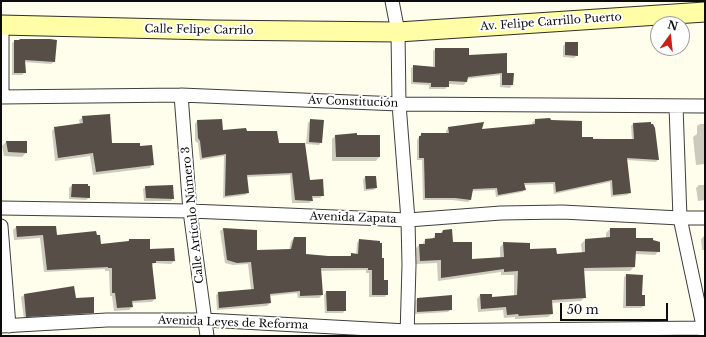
<!DOCTYPE html>
<meta charset="utf-8">
<style>
body{margin:0}
#map{position:relative;width:706px;height:337px;overflow:hidden;background:#fffdeb;font-family:"Libre Baskerville",serif}
canvas{display:block}
.frame{position:absolute;inset:0;border:2px solid #0c0c0c;pointer-events:none}
.north{position:absolute;left:650px;top:16px;width:40px;height:40px;box-sizing:border-box;background:#fff;border:1px solid #9e9e9e;border-radius:50%;rotate:15deg;font-size:11px;font-weight:700;line-height:16px;text-align:center;color:#0c0c0c}
.north::after{content:'';display:block;margin:auto;width:14px;height:18px;background:#ca1e16;clip-path:polygon(50% 0,100% 100%,50% 72%,0 100%)}
.scale{position:absolute;left:560px;top:303px;width:108px;height:18px;box-sizing:border-box;border:2px solid #0c0c0c;border-top:0;padding-left:5px;font-size:12px;line-height:14px;white-space:nowrap;color:#0c0c0c;-webkit-text-stroke:3px #fff;paint-order:stroke}
</style>
<div id="map">
<canvas width="706" height="337"></canvas>
<div class="frame"></div>
<div class="north">N</div>
<div class="scale">50 m</div>
</div>
<script>
const g = document.querySelector('canvas').getContext('2d');
g.lineJoin = 'round';
function fillPath(path, color) { g.fillStyle = color; g.fill(path, 'evenodd'); }
function trace(path, color, width, dash) { g.strokeStyle = color; g.lineWidth = width; g.lineCap = dash ? 'butt' : 'round'; g.setLineDash(dash || []); g.stroke(path); }
function drawText(font, color, halo, rows, align = 'center') {
  g.font = font + ' "Libre Baskerville",serif'; g.lineWidth = 4; g.setLineDash([]); g.textBaseline = 'middle'; g.strokeStyle = halo; g.fillStyle = color; for (const [text, x, y, turn = 0] of rows) {
    g.save(); g.translate(x, y); g.rotate((+turn || 0) * Math.PI / 180); g.textAlign = isNaN(turn) ? turn : align; if (halo) g.strokeText(text, 0, 0); g.fillText(text, 0, 0); g.restore();
  }
}
fillPath(new Path2D(`
 M 15,41 L 54,62 L 51,64 L 24,62 L 25,72 L 22,75 L 12,75 L 12,43 Z
 M 566,43 L 577,55 L 574,58 L 563,57 L 563,46 Z
 M 435,49 L 468,56 L 506,74 L 512,85 L 510,88 L 500,87 L 500,75 L 466,79 L 466,82 L 464,85 L 448,84 L 448,86 L 445,89 L 429,89 L 429,85 L 411,84 L 411,68 L 414,66 L 433,67 L 433,51 Z
 M 83,117 L 111,144 L 153,164 L 150,168 L 93,175 L 90,156 L 55,161 L 52,131 L 55,128 L 80,124 L 79,120 Z
 M 550,119 L 581,138 L 632,140 L 631,126 L 633,124 L 658,159 L 656,162 L 627,160 L 630,193 L 627,195 L 611,197 L 610,182 L 554,194 L 553,184 L 524,185 L 525,190 L 522,192 L 496,197 L 495,190 L 471,191 L 470,200 L 468,202 L 452,200 L 423,200 L 422,160 L 417,160 L 417,140 L 421,134 L 446,134 L 446,131 L 448,128 L 483,123 L 481,130 L 533,125 L 532,123 L 535,120 Z
 M 311,120 L 321,142 L 319,145 L 306,144 L 308,123 Z
 M 197,121 L 222,131 L 246,132 L 278,144 L 309,181 L 323,195 L 320,198 L 311,198 L 312,201 L 309,203 L 292,203 L 290,175 L 246,177 L 248,193 L 245,195 L 223,198 L 224,156 L 200,160 L 198,143 L 195,141 L 195,124 Z
 M 700,124 L 705,124 L 705,164 L 696,165 L 693,137 L 697,134 L 697,126 Z
 M 335,136 L 379,136 L 379,157 L 376,161 L 332,161 L 332,139 Z
 M 6,142 L 26,142 L 26,153 L 22,157 L 4,156 L 2,146 Z
 M 365,177 L 376,188 L 373,190 L 364,191 L 363,180 Z
 M 72,185 L 89,198 L 86,200 L 69,199 L 69,188 Z
 M 699,185 L 705,185 L 705,200 L 698,201 L 696,188 Z
 M 145,187 L 173,198 L 171,201 L 144,201 L 143,189 Z
 M 16,227 L 55,227 L 56,236 L 100,246 L 127,242 L 129,240 L 174,261 L 171,264 L 154,263 L 152,266 L 155,299 L 152,302 L 131,303 L 132,307 L 129,310 L 114,311 L 112,296 L 110,296 L 109,271 L 105,271 L 105,269 L 44,272 L 40,238 L 14,240 L 13,230 Z
 M 223,229 L 256,231 L 255,251 L 289,250 L 291,241 L 294,238 L 305,255 L 349,257 L 352,254 L 356,255 L 357,243 L 359,240 L 383,281 L 387,294 L 385,297 L 369,297 L 369,273 L 366,273 L 366,270 L 320,271 L 322,295 L 319,298 L 298,298 L 297,293 L 269,296 L 270,303 L 267,306 L 217,310 L 216,295 L 218,293 L 251,290 L 248,264 L 233,265 L 225,263 L 220,231 Z
 M 610,229 L 635,239 L 659,251 L 655,255 L 635,254 L 634,267 L 630,271 L 583,271 L 585,297 L 581,301 L 551,303 L 552,314 L 548,317 L 515,319 L 515,317 L 504,318 L 503,310 L 478,312 L 477,299 L 480,295 L 491,299 L 514,296 L 514,275 L 501,275 L 501,272 L 438,281 L 437,263 L 416,264 L 415,249 L 419,245 L 422,245 L 425,240 L 432,239 L 436,234 L 439,234 L 443,231 L 452,243 L 471,260 L 500,258 L 500,247 L 504,243 L 529,250 L 556,255 L 582,253 L 581,244 L 585,240 L 606,238 L 606,233 Z
 M 704,236 L 705,236 L 705,250 L 702,250 L 701,239 Z
 M 626,275 L 644,306 L 641,308 L 623,308 L 624,277 Z
 M 73,287 L 75,299 L 93,312 L 91,315 L 24,319 L 21,297 L 24,295 Z
 M 326,292 L 345,310 L 343,313 L 325,313 L 324,295 Z
 M 417,299 L 451,309 L 448,312 L 415,314 L 415,301 Z`), '#0003');
fillPath(new Path2D(`
 M 19,39 L 50,39 L 57,40 L 55,62 L 25,60 L 26,73 L 14,73 L 14,40 L 20,40 Z
 M 565,42 L 578,42 L 578,56 L 565,55 Z
 M 435,48 L 469,48 L 469,55 L 507,53 L 507,73 L 514,73 L 513,85 L 502,85 L 502,73 L 468,77 L 467,82 L 449,81 L 449,87 L 431,87 L 431,83 L 413,82 L 413,65 L 435,67 Z
 M 110,114 L 112,143 L 140,143 L 140,146 L 152,145 L 154,165 L 96,172 L 93,153 L 58,158 L 54,127 L 83,123 L 82,116 Z
 M 550,118 L 551,120 L 582,121 L 582,137 L 593,137 L 593,139 L 634,139 L 633,123 L 651,122 L 651,124 L 653,124 L 655,128 L 659,160 L 627,158 L 631,193 L 613,195 L 612,180 L 556,192 L 555,182 L 524,183 L 526,190 L 498,195 L 497,188 L 473,189 L 471,200 L 455,198 L 425,198 L 424,158 L 419,158 L 419,136 L 421,136 L 421,133 L 449,133 L 448,127 L 484,122 L 482,129 L 535,124 L 535,119 Z
 M 222,119 L 223,130 L 246,128 L 247,131 L 277,131 L 279,143 L 305,143 L 310,180 L 323,179 L 324,196 L 312,196 L 313,201 L 295,200 L 292,173 L 247,175 L 249,193 L 225,196 L 226,154 L 202,158 L 200,141 L 198,138 L 197,120 Z
 M 310,119 L 324,120 L 322,143 L 309,142 Z
 M 357,133 L 357,135 L 380,135 L 380,157 L 336,157 L 335,135 Z
 M 6,141 L 27,141 L 27,153 L 8,152 Z
 M 365,176 L 376,176 L 377,188 L 366,189 Z
 M 72,184 L 88,184 L 88,186 L 90,186 L 90,198 L 71,197 Z
 M 173,185 L 174,199 L 146,198 L 145,186 Z
 M 16,226 L 56,226 L 57,235 L 96,231 L 97,235 L 100,235 L 101,244 L 129,241 L 129,239 L 150,239 L 150,249 L 174,248 L 175,261 L 156,261 L 156,263 L 152,263 L 156,299 L 132,301 L 133,307 L 117,308 L 115,293 L 112,293 L 112,268 L 108,268 L 108,267 L 47,270 L 43,235 L 17,237 Z
 M 223,228 L 257,230 L 257,250 L 291,249 L 294,237 L 306,237 L 306,254 L 328,256 L 351,256 L 351,253 L 358,254 L 359,239 L 380,241 L 380,243 L 382,243 L 382,258 L 384,258 L 384,280 L 388,280 L 388,295 L 372,295 L 372,270 L 368,270 L 368,268 L 321,268 L 323,295 L 300,296 L 300,291 L 270,294 L 271,303 L 219,308 L 218,292 L 254,289 L 251,262 L 237,263 L 227,260 Z
 M 610,228 L 636,228 L 636,238 L 653,238 L 653,240 L 660,242 L 660,252 L 636,251 L 635,267 L 584,268 L 586,298 L 552,300 L 553,314 L 519,316 L 518,314 L 507,315 L 506,307 L 481,309 L 480,294 L 492,294 L 492,297 L 517,295 L 518,271 L 504,272 L 504,269 L 441,278 L 441,260 L 420,261 L 419,244 L 425,244 L 425,239 L 435,238 L 435,233 L 442,233 L 443,230 L 452,229 L 453,242 L 472,242 L 472,259 L 504,257 L 503,242 L 530,243 L 530,249 L 556,248 L 557,254 L 585,252 L 585,239 L 610,237 Z
 M 626,274 L 643,275 L 642,295 L 645,295 L 645,306 L 626,306 Z
 M 74,286 L 76,298 L 94,297 L 94,313 L 26,317 L 24,294 Z
 M 326,291 L 346,291 L 346,311 L 327,311 Z
 M 452,295 L 452,310 L 417,312 L 417,298 Z`), '#564e47');
const street = new Path2D(`
 M 392,1 L 398,32 L 399,104 L 408,220 L 409,265 L 407,336
 M 181,95 L 190,211 L 207,336
 M 2,96 L 2,25
 M 1,97 L 181,95 L 399,104 L 705,106
 M 676,106 L 680,218 L 705,335
 M 1,208 L 190,211 L 408,220 L 501,213 L 562,212 L 680,218 L 705,218
 M 1,226 L 9,326
 M 1,326 L 107,320 L 205,320 L 407,331 L 705,328`);
const secondary = new Path2D(`
 M 1,25 L 210,30 L 398,32 L 705,12`);
trace(street, '#3f3f3f', 15);
trace(secondary, '#2e2e2e', 21);
trace(street, '#fff', 13);
trace(secondary, '#fffea6', 19);
drawText('11px', '#0c0c0c', '#fff', [
 ["Av. Felipe Carrillo Puerto",551,22,-4],
 ["Calle Felipe Carrilo",199,30,1],
 ["Av Constitución",353,102,2],
 ["Calle Artículo Número 3",193,215,-96],
 ["Avenida Zapata",353,218,2],
 ["Avenida Leyes de Reforma",233,323,2]
]);
</script>
